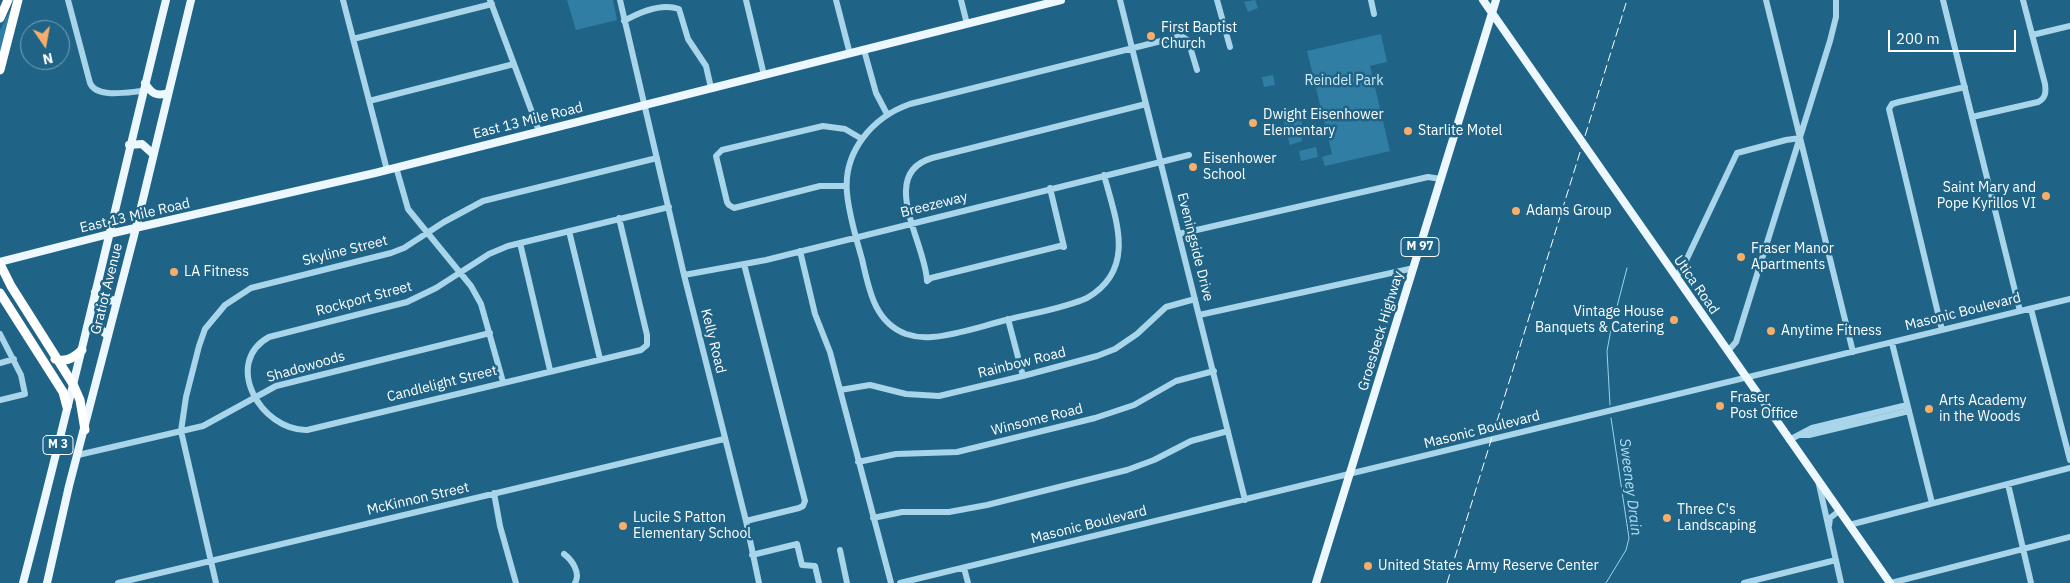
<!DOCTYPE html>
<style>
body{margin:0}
#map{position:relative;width:2070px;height:583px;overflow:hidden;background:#1f6487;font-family:"IBM Plex Sans",sans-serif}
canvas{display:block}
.north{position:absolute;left:20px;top:20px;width:50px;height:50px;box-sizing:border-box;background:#1f6487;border:1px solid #79a2b7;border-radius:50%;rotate:168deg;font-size:14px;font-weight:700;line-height:20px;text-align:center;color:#fff}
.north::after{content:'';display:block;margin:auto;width:18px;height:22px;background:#f8ae69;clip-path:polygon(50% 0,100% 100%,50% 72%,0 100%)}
.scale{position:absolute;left:1888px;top:30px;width:128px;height:22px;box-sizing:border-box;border:2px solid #fff;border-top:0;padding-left:6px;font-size:15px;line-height:18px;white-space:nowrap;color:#fff;-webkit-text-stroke:4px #1f6487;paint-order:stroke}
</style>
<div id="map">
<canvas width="2070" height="583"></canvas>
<div class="north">N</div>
<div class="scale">200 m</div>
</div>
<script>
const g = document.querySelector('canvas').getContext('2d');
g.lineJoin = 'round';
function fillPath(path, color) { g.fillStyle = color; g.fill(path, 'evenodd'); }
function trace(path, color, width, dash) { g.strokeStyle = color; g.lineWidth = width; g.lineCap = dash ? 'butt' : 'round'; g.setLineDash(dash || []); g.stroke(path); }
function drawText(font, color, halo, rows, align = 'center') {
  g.font = font + ' "IBM Plex Sans",sans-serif'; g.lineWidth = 5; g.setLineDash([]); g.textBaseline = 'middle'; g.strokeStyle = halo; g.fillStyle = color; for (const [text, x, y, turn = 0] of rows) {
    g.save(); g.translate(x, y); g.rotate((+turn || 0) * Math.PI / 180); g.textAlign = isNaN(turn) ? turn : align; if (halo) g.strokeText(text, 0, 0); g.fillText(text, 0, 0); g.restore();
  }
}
fillPath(new Path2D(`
 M 567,0 L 613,0 L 617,20 L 576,30 Z
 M 1255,0 L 1258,8 L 1248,12 L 1244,2 Z
 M 11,8 L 0,54 L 0,30 Z
 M 1381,34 L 1387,62 L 1370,66 L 1390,151 L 1325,166 L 1322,157 L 1332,154 L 1307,51 Z
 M 1273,75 L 1275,85 L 1264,87 L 1262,77 Z
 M 1299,114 L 1301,114 L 1302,125 L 1286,130 L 1283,118 Z
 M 1295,133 L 1301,133 L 1302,141 L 1290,145 L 1287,135 Z
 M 1316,147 L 1318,157 L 1301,161 L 1299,151 Z`), '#307ea3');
trace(new Path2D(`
 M 1613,322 L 1627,268
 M 1610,405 L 1607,351 L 1611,329
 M 1606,583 L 1626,550 L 1629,538 L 1611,418`), '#9cd3ec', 1);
trace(new Path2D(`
 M 68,0 L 90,83 C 97,99 128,92 143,91
 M 343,0 L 387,170
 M 490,0 L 539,131
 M 620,0 L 684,275 L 746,521 L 759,583
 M 746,0 L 764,75
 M 836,0 L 850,54
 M 961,0 L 967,24
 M 1120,0 L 1245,500
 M 1217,0 L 1230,47
 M 1371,0 L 1374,14
 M 1766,0 L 1853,352
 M 1943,0 L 2020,311
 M 624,21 C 640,12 662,3 679,9 L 688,39 L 706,66 L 711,88
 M 2032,35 L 2070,26
 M 353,39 L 492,4
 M 864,50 L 876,93 L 887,114
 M 369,101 L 514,64
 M 1972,117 L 2038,102 C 2046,98 2046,92 2045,84 L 2023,0
 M 396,167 L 408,209 L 471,286 L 481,304 L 503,382
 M 1104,175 C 1116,220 1137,269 1087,298 C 1062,309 1033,313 1006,320 C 982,326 957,335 932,337 C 923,338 915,337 906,334 C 874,322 869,289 862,259 C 856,238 849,215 847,193 C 843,151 873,117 910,104 L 1181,36 L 1188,40 L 1197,70
 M 846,186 L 820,186 L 734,208 L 729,205 L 727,202 L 716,156 L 722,150 L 823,126 L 845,129 L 862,139
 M 1050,188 L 1064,247 L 1060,246 L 931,278 L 927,281 C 926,244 877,174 932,158 L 1146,104
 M 619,218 L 647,335 L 647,345 L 641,350 L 307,430 C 261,431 222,363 269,337 L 407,302 L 436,288 L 489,254 L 508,246 L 669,207
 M 569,231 L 600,359
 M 1179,234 L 1428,177 L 1441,179
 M 520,243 L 550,370
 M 800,251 L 815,314 L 830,352 L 891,583
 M 744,264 L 805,501 L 803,506 L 799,508 L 746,521
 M 684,275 L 766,260 L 1189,155
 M 1676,277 L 1683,267 L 1737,153 L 1786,140 L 1800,138
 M 2031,309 L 2070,460
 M 1199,315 L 1414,268
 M 1008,319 L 1023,376
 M 1942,330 L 1889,109 L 1892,104 L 1899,102 L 1965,87
 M 0,334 L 21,375 L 25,394 L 0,400
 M 1892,343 L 1932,503
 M 1728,351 L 1736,342 L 1830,41 L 1836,17 L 1836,0
 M 0,363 L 14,359
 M 840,390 L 870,385 L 906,394 L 939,396 L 1023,376 L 1097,356 L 1115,349 L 1137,334 L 1166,307 L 1195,299
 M 1800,435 L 1809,435 L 1909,411
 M 1789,440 L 1812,428 L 1907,405
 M 78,455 L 203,426 L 276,386 L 490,333
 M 858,462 L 896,454 L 957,452 L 1095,418 L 1134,405 L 1176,381 L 1214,371
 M 1818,480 L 1841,583
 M 2008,484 L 2031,583
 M 494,493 L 500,526 L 516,583
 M 873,518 L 902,512 L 949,512 L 987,505 L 1127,470 L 1154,460 L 1191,441 L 1228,431
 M 1849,525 L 2070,468
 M 1829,526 L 1830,518 L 1839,511
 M 840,550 L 847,583
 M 564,554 C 572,560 581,573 575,583
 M 752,555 L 797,544 L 802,565 L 815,566 L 819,583
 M 964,568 L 968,583
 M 118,583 L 724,439
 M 216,583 L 181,431 L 186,397 L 199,346 L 205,329 L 225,305 L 251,288 L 391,253 L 404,248 L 444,222 L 483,201 L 657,158
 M 900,583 L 2070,299
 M 1744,583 L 1836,560
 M 1891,583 L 2070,537`), '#a9d5ea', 6);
trace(new Path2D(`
 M 1483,0 L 1890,583
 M 145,83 C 151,93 156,97 168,93
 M 129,145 L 142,144 L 153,154
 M 0,262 L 109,234 L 375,173 L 1061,0
 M 95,292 L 104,301 L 117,300
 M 87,327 L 97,326 L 108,336
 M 23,583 C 74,390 118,194 166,0
 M 47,583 L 69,486 L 136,228 L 191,0
 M 1316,583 L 1496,0`), '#edf7fe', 8);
trace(new Path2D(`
 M 0,18 L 8,0
 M 0,70 L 18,0
 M 0,264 L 11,286 L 73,384 L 80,400 L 85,430
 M 0,293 L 63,392 L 67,407
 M 55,359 C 65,363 75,357 82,350`), '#fff', 9);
trace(new Path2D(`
 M 1447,583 L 1627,0`), '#fff', 1, [9, 4]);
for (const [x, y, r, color] of [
 [1151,36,5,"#f8ae69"],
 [1253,123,5,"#f8ae69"],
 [1408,131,5,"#f8ae69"],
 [1193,167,5,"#f8ae69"],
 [2046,196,5,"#f8ae69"],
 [1516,211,5,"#f8ae69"],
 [1741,257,5,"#f8ae69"],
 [174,272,5,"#f8ae69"],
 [1674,320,5,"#f8ae69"],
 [1771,331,5,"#f8ae69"],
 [1720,406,5,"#f8ae69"],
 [1929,409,5,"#f8ae69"],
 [1667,518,5,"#f8ae69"],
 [623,526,5,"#f8ae69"],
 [1368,566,5,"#f8ae69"]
]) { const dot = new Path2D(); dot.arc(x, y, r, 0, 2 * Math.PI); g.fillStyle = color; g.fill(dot); trace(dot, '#1f6487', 2); }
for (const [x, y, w] of [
 [1420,247,38],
 [58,445,30]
]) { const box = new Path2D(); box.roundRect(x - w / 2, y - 9.5, w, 19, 4); g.fillStyle = '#1f6487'; g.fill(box); trace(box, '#fff', 1); }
drawText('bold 12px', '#fff', null, [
 ["M 97",1420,247],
 ["M 3",58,445]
]);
drawText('14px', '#fff', '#1f6487', [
 ["First Baptist",1161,28],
 ["Church",1161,44],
 ["Dwight Eisenhower",1263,115],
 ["Elementary",1263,131],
 ["Starlite Motel",1418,131],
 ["Eisenhower",1203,159],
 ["School",1203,175],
 ["Saint Mary and",2036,188,"right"],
 ["Pope Kyrillos VI",2036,204,"right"],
 ["Adams Group",1526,211],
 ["Fraser Manor",1751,249],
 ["Apartments",1751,265],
 ["LA Fitness",184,272],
 ["Vintage House",1664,312,"right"],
 ["Banquets & Catering",1664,328,"right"],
 ["Anytime Fitness",1781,331],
 ["Fraser",1730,398],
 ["Post Office",1730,414],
 ["Arts Academy",1939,401],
 ["in the Woods",1939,417],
 ["Three C's",1677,510],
 ["Landscaping",1677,526],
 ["Lucile S Patton",633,518],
 ["Elementary School",633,534],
 ["United States Army Reserve Center",1378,566]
], 'left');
drawText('14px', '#cdeaf8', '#1f6487', [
 ["Reindel Park",1344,81]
]);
drawText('14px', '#fff', '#1f6487', [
 ["East 13 Mile Road",528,121,-14],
 ["Breezeway",934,205,-14],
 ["East 13 Mile Road",135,216,-13],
 ["Eveningside Drive",1195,247,76],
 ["Skyline Street",345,251,-14],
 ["Utica Road",1696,285,55],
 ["Gratiot Avenue",107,289,-76],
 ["Rockport Street",364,299,-15],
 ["Masonic Boulevard",1963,312,-14],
 ["Groesbeck Highway",1381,331,-73],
 ["Kelly Road",713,341,76],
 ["Rainbow Road",1022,363,-14],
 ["Shadowoods",306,367,-16],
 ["Candlelight Street",442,384,-14],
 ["Winsome Road",1037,420,-14],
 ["Masonic Boulevard",1482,430,-14],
 ["McKinnon Street",418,499,-13],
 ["Masonic Boulevard",1089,525,-14]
]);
drawText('italic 15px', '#b4def2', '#1f6487', [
 ["Sweeney Drain",1630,487,83]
]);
</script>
